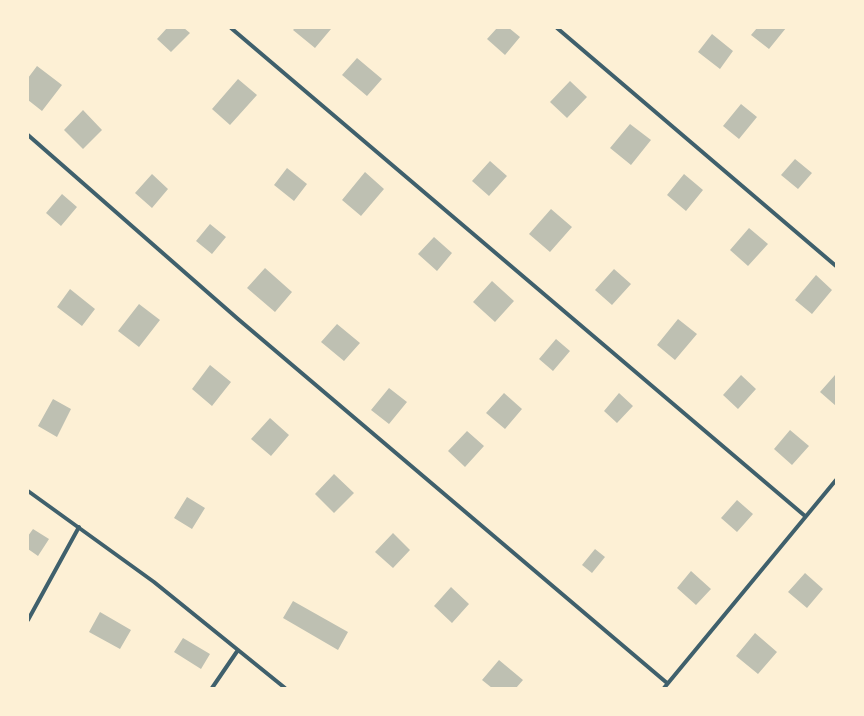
<!DOCTYPE html>
<style>
body{margin:0}
#map{position:relative;width:864px;height:716px;overflow:hidden;background:#fdf0d5;font-family:"Roboto Condensed",sans-serif}
canvas{display:block}
.frame{position:absolute;inset:0;border:29px solid #fdf0d5;pointer-events:none}
</style>
<div id="map">
<canvas width="864" height="716"></canvas>
<div class="frame"></div>
</div>
<script>
const g = document.querySelector('canvas').getContext('2d');
g.lineJoin = 'round';
function fillPath(path, color) { g.fillStyle = color; g.fill(path, 'evenodd'); }
function trace(path, color, width, dash) { g.strokeStyle = color; g.lineWidth = width; g.lineCap = dash ? 'butt' : 'round'; g.setLineDash(dash || []); g.stroke(path); }
fillPath(new Path2D(`
 M 167,28 L 184,28 L 190,33 L 171,52 L 157,39 Z
 M 295,28 L 329,28 L 331,29 L 315,48 L 293,30 Z
 M 497,28 L 509,28 L 520,37 L 505,55 L 487,39 Z
 M 757,28 L 786,28 L 769,49 L 751,35 Z
 M 712,34 L 733,51 L 720,69 L 698,52 Z
 M 357,58 L 382,79 L 367,96 L 342,75 Z
 M 37,66 L 62,85 L 42,111 L 28,100 L 28,78 Z
 M 238,79 L 257,95 L 230,125 L 212,109 Z
 M 570,81 L 587,97 L 567,118 L 550,102 Z
 M 741,104 L 757,117 L 739,139 L 723,126 Z
 M 83,110 L 102,130 L 83,149 L 64,130 Z
 M 630,124 L 651,140 L 631,165 L 610,148 Z
 M 795,159 L 812,173 L 798,189 L 781,175 Z
 M 490,161 L 507,176 L 489,196 L 472,181 Z
 M 287,168 L 307,184 L 294,201 L 274,185 Z
 M 365,172 L 384,189 L 361,216 L 342,200 Z
 M 152,174 L 168,189 L 152,208 L 135,193 Z
 M 684,174 L 703,190 L 686,211 L 667,195 Z
 M 62,194 L 77,207 L 61,226 L 46,213 Z
 M 551,209 L 572,227 L 550,252 L 529,234 Z
 M 210,224 L 226,237 L 212,254 L 196,241 Z
 M 749,228 L 768,244 L 748,266 L 730,250 Z
 M 434,237 L 452,253 L 437,271 L 418,254 Z
 M 265,268 L 292,292 L 275,312 L 247,288 Z
 M 614,269 L 631,284 L 612,305 L 595,290 Z
 M 816,275 L 832,290 L 812,314 L 795,300 Z
 M 492,281 L 514,301 L 495,322 L 473,302 Z
 M 70,289 L 95,309 L 82,326 L 57,307 Z
 M 139,304 L 160,320 L 139,347 L 118,331 Z
 M 678,319 L 697,334 L 675,360 L 657,345 Z
 M 337,324 L 360,343 L 344,361 L 321,342 Z
 M 556,339 L 570,351 L 553,371 L 539,359 Z
 M 210,365 L 231,382 L 212,406 L 192,389 Z
 M 741,375 L 756,389 L 738,409 L 723,395 Z
 M 835,375 L 836,376 L 836,406 L 820,392 Z
 M 389,388 L 407,402 L 389,424 L 371,410 Z
 M 504,393 L 522,409 L 505,429 L 486,413 Z
 M 619,393 L 633,406 L 617,423 L 604,411 Z
 M 53,399 L 71,409 L 57,437 L 38,426 Z
 M 270,418 L 289,435 L 271,456 L 251,439 Z
 M 790,430 L 809,446 L 792,465 L 774,449 Z
 M 467,431 L 484,446 L 465,467 L 448,451 Z
 M 334,474 L 354,493 L 334,513 L 315,494 Z
 M 187,497 L 205,508 L 192,529 L 174,518 Z
 M 737,500 L 753,514 L 737,532 L 721,518 Z
 M 33,529 L 49,539 L 38,556 L 28,549 L 28,536 Z
 M 393,533 L 410,550 L 393,568 L 375,552 Z
 M 595,549 L 605,557 L 592,573 L 582,565 Z
 M 691,571 L 711,589 L 696,605 L 677,588 Z
 M 805,573 L 823,589 L 807,608 L 788,592 Z
 M 451,587 L 469,604 L 452,623 L 434,606 Z
 M 293,601 L 348,632 L 338,650 L 283,618 Z
 M 100,612 L 131,630 L 120,649 L 89,632 Z
 M 755,633 L 777,652 L 758,674 L 736,656 Z
 M 183,638 L 210,654 L 201,669 L 174,652 Z
 M 499,660 L 523,680 L 516,688 L 492,688 L 482,680 Z`), '#bec0b2');
trace(new Path2D(`
 M 231,28 L 805,516
 M 557,28 L 836,266
 M 28,135 L 238,319 L 667,683
 M 28,491 L 154,582 L 285,688
 M 28,620 L 79,527
 M 212,688 L 238,650
 M 664,688 L 836,480`), '#3f606c', 4);
</script>
